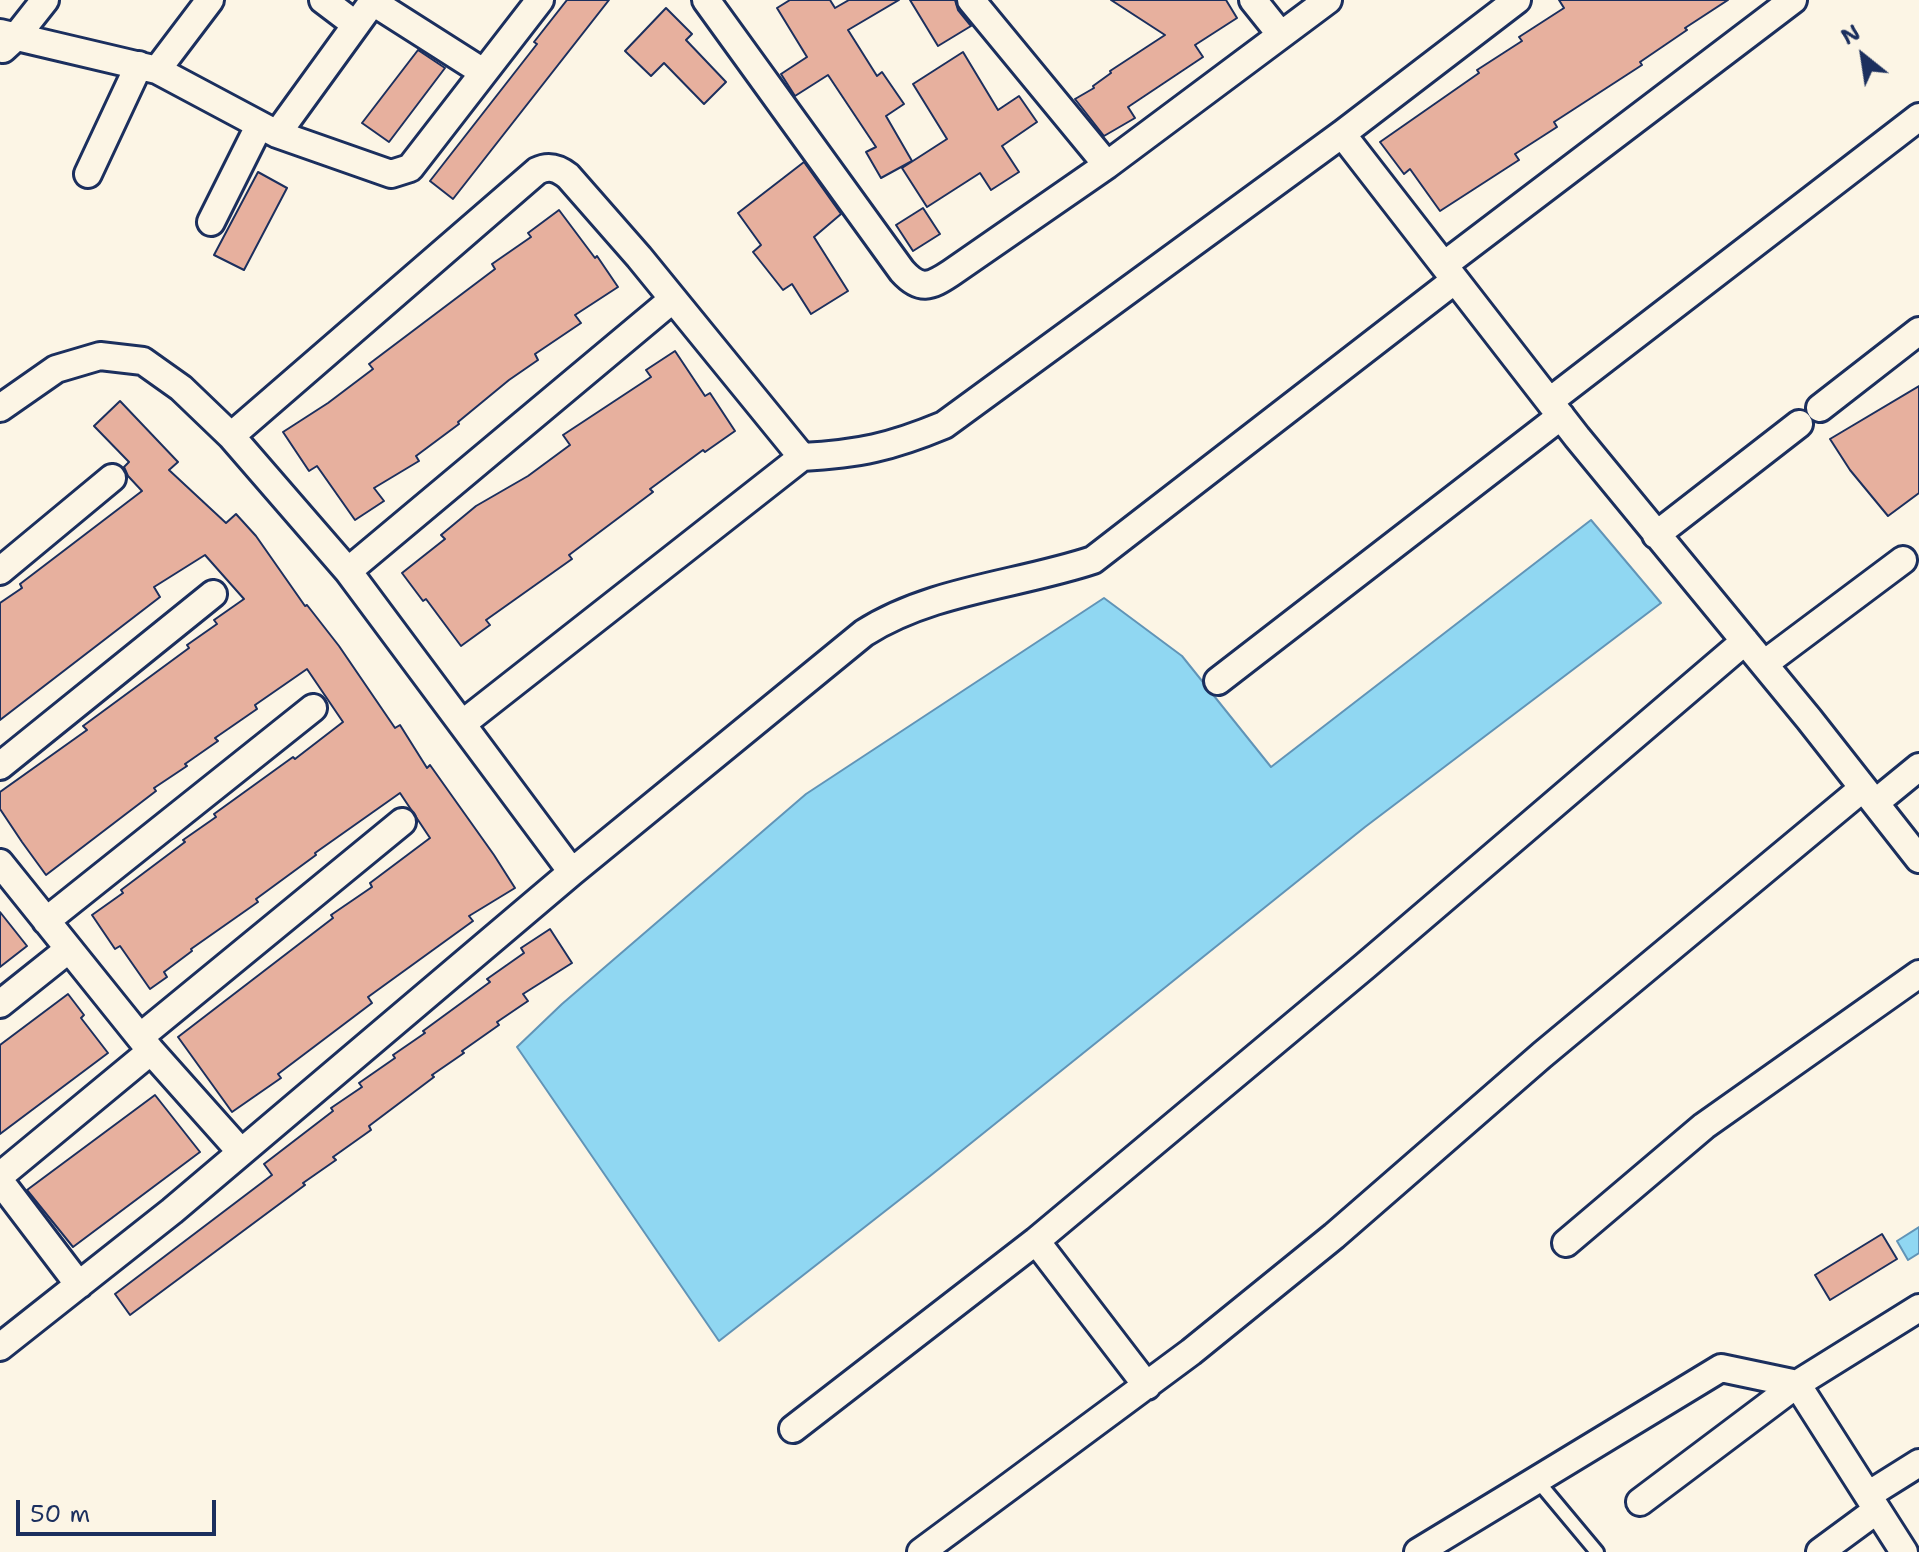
<!DOCTYPE html>
<style>
body{margin:0}
#map{position:relative;width:1919px;height:1552px;overflow:hidden;background:#fcf5e5;font-family:"Shantell Sans",sans-serif}
canvas{display:block}
.north{position:absolute;left:1823px;top:16px;width:80px;height:80px;-webkit-text-stroke:6px #fcf5e5;paint-order:stroke;rotate:330deg;font-size:22px;font-weight:700;line-height:32px;text-align:center;color:#1b2f5e}
.north::after{content:'';display:block;margin:auto;width:28px;height:36px;background:#1b2f5e;clip-path:polygon(50% 0,100% 100%,50% 72%,0 100%)}
.scale{position:absolute;left:16px;top:1500px;width:200px;height:36px;box-sizing:border-box;border:4px solid #1b2f5e;border-top:0;padding-left:10px;font-size:24px;line-height:28px;white-space:nowrap;color:#1b2f5e;-webkit-text-stroke:6px #fcf5e5;paint-order:stroke}
</style>
<div id="map">
<canvas width="1919" height="1552"></canvas>
<div class="north">N</div>
<div class="scale">50 m</div>
</div>
<script>
const g = document.querySelector('canvas').getContext('2d');
g.lineJoin = 'round';
function fillPath(path, color) { g.fillStyle = color; g.fill(path, 'evenodd'); }
function trace(path, color, width, dash) { g.strokeStyle = color; g.lineWidth = width; g.lineCap = dash ? 'butt' : 'round'; g.setLineDash(dash || []); g.stroke(path); }
const water = new Path2D(`
 M 1591,520 L 1661,603 L 1365,827 L 930,1176 L 719,1341 L 517,1047 L 562,1004 L 806,794 L 1104,598 L 1182,656 L 1271,767 Z
 M 1919,1227 L 1919,1253 L 1908,1260 L 1897,1241 Z`);
fillPath(water, '#90d7f2');
trace(water, '#6194b7', 2);
const building = new Path2D(`
 M 567,0 L 609,0 L 453,199 L 430,181 L 537,44 L 534,42 Z
 M 790,0 L 830,0 L 835,8 L 849,0 L 899,0 L 848,30 L 877,76 L 882,72 L 904,104 L 886,116 L 912,161 L 881,178 L 866,152 L 876,147 L 828,75 L 795,96 L 781,74 L 807,57 L 777,8 Z
 M 910,0 L 955,0 L 958,10 L 971,26 L 938,46 Z
 M 1111,0 L 1226,0 L 1237,18 L 1195,45 L 1203,57 L 1128,107 L 1135,118 L 1104,136 L 1075,99 L 1094,88 L 1093,86 L 1111,73 L 1110,71 L 1165,35 Z
 M 1559,0 L 1728,0 L 1685,28 L 1687,30 L 1640,62 L 1642,65 L 1554,122 L 1557,127 L 1515,154 L 1519,160 L 1440,211 L 1410,169 L 1404,174 L 1380,142 L 1479,73 L 1477,70 L 1522,41 L 1519,37 L 1564,8 Z
 M 666,8 L 692,34 L 686,40 L 726,82 L 704,104 L 664,63 L 651,76 L 625,51 Z
 M 418,50 L 445,68 L 389,142 L 362,123 Z
 M 963,52 L 998,110 L 1019,96 L 1037,122 L 1002,146 L 1019,172 L 991,190 L 980,173 L 927,207 L 902,168 L 947,139 L 913,84 Z
 M 804,162 L 841,214 L 814,237 L 848,291 L 811,314 L 792,284 L 783,290 L 753,252 L 761,245 L 738,213 Z
 M 258,172 L 287,188 L 244,270 L 214,255 Z
 M 923,208 L 940,234 L 913,251 L 896,225 Z
 M 559,210 L 595,258 L 597,256 L 618,287 L 575,315 L 581,323 L 535,354 L 538,360 L 509,380 L 458,422 L 459,424 L 416,456 L 419,461 L 374,488 L 384,501 L 355,520 L 317,466 L 309,471 L 283,432 L 328,403 L 373,369 L 369,364 L 495,269 L 492,264 L 531,237 L 528,233 Z
 M 675,351 L 705,396 L 710,393 L 735,431 L 705,452 L 703,450 L 650,489 L 653,492 L 569,555 L 572,559 L 486,620 L 490,625 L 461,646 L 426,599 L 423,601 L 402,573 L 445,539 L 441,535 L 476,506 L 528,476 L 570,445 L 563,435 L 651,377 L 646,370 Z
 M 1919,386 L 1919,493 L 1888,516 L 1850,470 L 1830,439 Z
 M 120,401 L 178,462 L 169,470 L 226,523 L 236,514 L 256,536 L 305,606 L 307,605 L 339,646 L 395,728 L 400,725 L 427,768 L 430,765 L 494,855 L 515,888 L 469,916 L 473,921 L 368,997 L 372,1003 L 278,1074 L 281,1078 L 232,1112 L 178,1037 L 333,918 L 331,915 L 372,887 L 370,883 L 430,838 L 400,793 L 315,853 L 316,855 L 256,899 L 258,902 L 191,949 L 192,951 L 164,972 L 167,977 L 150,989 L 120,946 L 115,949 L 92,915 L 123,893 L 121,890 L 185,842 L 183,840 L 216,817 L 214,814 L 293,757 L 295,759 L 343,722 L 307,669 L 255,705 L 257,709 L 215,738 L 218,741 L 185,764 L 187,766 L 154,788 L 156,791 L 46,875 L 22,842 L 0,809 L 0,792 L 87,730 L 83,726 L 189,648 L 187,645 L 217,624 L 214,620 L 244,599 L 205,555 L 154,587 L 160,597 L 0,720 L 0,603 L 22,588 L 20,584 L 142,491 L 128,476 L 124,467 L 129,462 L 94,426 Z
 M 0,912 L 27,946 L 0,967 Z
 M 550,929 L 572,963 L 523,994 L 528,1001 L 497,1022 L 499,1025 L 462,1051 L 464,1053 L 432,1075 L 434,1077 L 369,1126 L 371,1130 L 333,1157 L 336,1160 L 303,1183 L 305,1185 L 130,1315 L 115,1294 L 272,1175 L 264,1164 L 333,1111 L 331,1108 L 362,1087 L 359,1083 L 395,1058 L 393,1055 L 425,1033 L 423,1031 L 490,982 L 487,979 L 524,953 L 521,948 Z
 M 68,994 L 84,1015 L 81,1018 L 108,1053 L 0,1134 L 0,1045 Z
 M 155,1095 L 200,1152 L 73,1247 L 27,1190 Z
 M 1882,1234 L 1897,1259 L 1830,1300 L 1815,1275 Z`);
fillPath(building, '#e7b09e');
trace(building, '#1b2f5e', 2);
const lane = new Path2D(`
 M 1536,1479 L 1597,1552`);
const street = new Path2D(`
 M 323,0 L 356,25
 M 706,0 L 902,271 C 920,291 930,287 951,273 L 1107,165 L 1328,0
 M 971,0 L 1107,165
 M 1253,0 L 1281,35
 M 373,2 L 483,72
 M 0,33 L 157,70 L 277,134 L 391,174 L 410,168 L 540,0
 M 3,49 L 15,38 L 45,0
 M 157,70 L 210,0
 M 277,134 L 374,0
 M 1342,134 L 1577,437 L 1809,719 L 1919,859
 M 88,174 L 139,65
 M 211,222 L 259,126
 M 1444,265 L 1793,0
 M 1550,401 L 1919,117
 M 0,408 L 56,369 L 100,356 L 143,361 L 181,388 L 231,436 L 348,571 L 572,872
 M 1820,408 L 1919,331
 M 231,436 L 537,171 C 549,165 558,168 568,176 L 639,257 L 802,457
 M 1656,535 L 1799,424
 M 0,571 L 112,478
 M 348,571 L 673,299
 M 1764,664 L 1903,560
 M 1218,681 L 1561,416
 M 462,724 L 802,457 C 859,454 891,447 944,425 L 1342,134 L 1517,0
 M 0,766 L 213,594
 M 1875,803 L 1919,767
 M 0,863 L 151,1051 L 241,1152
 M 46,921 L 313,708
 M 0,1004 L 69,949
 M 140,1037 L 402,822
 M 0,1176 L 151,1051
 M 0,1181 L 79,1285
 M 1036,1241 L 1147,1386
 M 1566,1243 L 1704,1126 L 1919,974
 M 0,1347 L 172,1211 L 572,872 L 864,633 C 931,590 1018,585 1093,560 L 1455,280
 M 793,1429 L 1036,1241 L 1365,966 L 1745,641
 M 1868,1495 L 1919,1463
 M 1640,1502 L 1797,1384 L 1904,1552
 M 921,1552 L 1191,1352 L 1334,1236 L 1542,1055 L 1863,788
 M 1418,1552 L 1721,1368 L 1797,1384 L 1919,1308
 M 1820,1552 L 1877,1510`);
trace(lane, '#1b2f5e', 18);
trace(street, '#1b2f5e', 32);
trace(lane, '#fcf5e5', 12);
trace(street, '#fcf5e5', 26);
</script>
